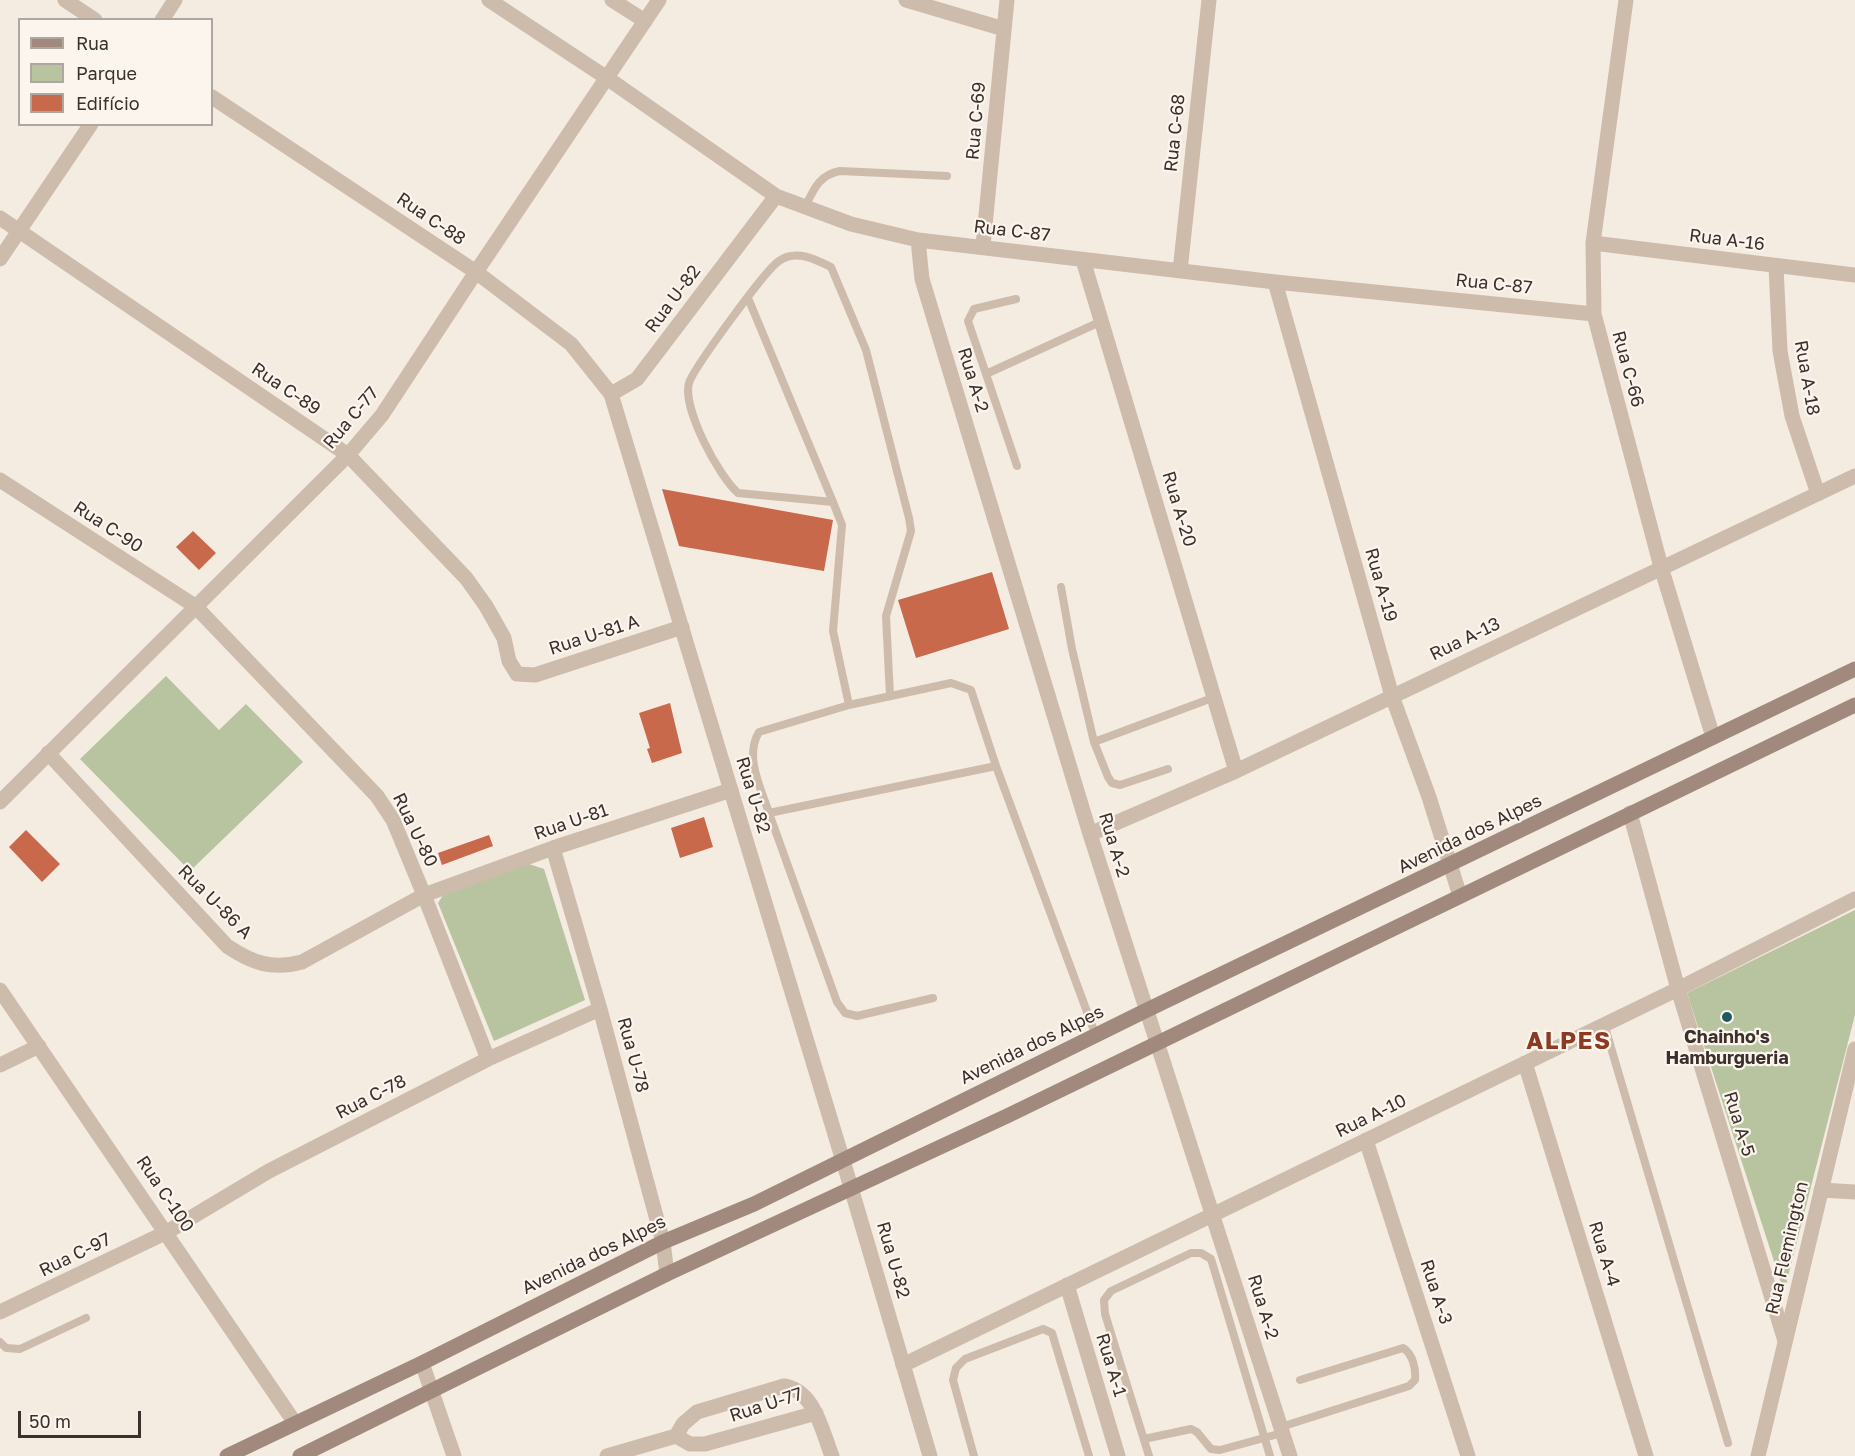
<!DOCTYPE html>
<meta charset="utf-8">
<style>
body{margin:0}
#map{position:relative;width:1855px;height:1456px;overflow:hidden;background:#f4ebe1;font-family:"Golos Text",sans-serif}
canvas{display:block}
.legend{position:absolute;left:18px;top:18px;width:195px;height:108px;box-sizing:border-box;background:#fbf5ee;border:2px solid #aea6a0;margin:0;padding:8px 10px;list-style:none;font-size:18px;color:#3b302b}
.legend li{display:flex;align-items:center;gap:12px;height:30px}
.legend b{width:30px;border:2px solid #aea6a0}
.scale{position:absolute;left:18px;top:1411px;width:123px;height:27px;box-sizing:border-box;border:3px solid #3b302b;border-top:0;padding-left:8px;font-size:18px;line-height:21px;white-space:nowrap;color:#3b302b;-webkit-text-stroke:4px #fbf5ee;paint-order:stroke}
</style>
<div id="map">
<canvas width="1855" height="1456"></canvas>
<ul class="legend">
<li><b style="height:8px;background:#a18a7d"></b>Rua</li>
<li><b style="height:16px;background:#b8c4a0"></b>Parque</li>
<li><b style="height:16px;background:#c8694b"></b>Edifício</li>
</ul>
<div class="scale">50 m</div>
</div>
<script>
const g = document.querySelector('canvas').getContext('2d');
g.lineJoin = 'round';
function fillPath(path, color) { g.fillStyle = color; g.fill(path, 'evenodd'); }
function trace(path, color, width, dash) { g.strokeStyle = color; g.lineWidth = width; g.lineCap = dash ? 'butt' : 'round'; g.setLineDash(dash || []); g.stroke(path); }
function drawText(font, color, halo, rows, align = 'center') {
  g.font = font + ' "Golos Text",sans-serif'; g.lineWidth = 4.5; g.setLineDash([]); g.textBaseline = 'middle'; g.strokeStyle = halo; g.fillStyle = color; for (const [text, x, y, turn = 0] of rows) {
    g.save(); g.translate(x, y); g.rotate((+turn || 0) * Math.PI / 180); g.textAlign = isNaN(turn) ? turn : align; if (halo) g.strokeText(text, 0, 0); g.fillText(text, 0, 0); g.restore();
  }
}
fillPath(new Path2D(`
 M 166,676 L 219,730 L 246,704 L 303,762 L 190,871 L 80,759 Z
 M 529,864 L 544,869 L 585,1000 L 494,1041 L 438,903 L 447,889 Z
 M 1855,910 L 1855,1015 L 1784,1292 L 1687,993 Z`), '#b8c4a0');
fillPath(new Path2D(`
 M 662,489 L 833,520 L 824,571 L 679,546 Z
 M 193,531 L 216,553 L 199,570 L 176,547 Z
 M 992,572 L 1009,629 L 916,658 L 898,600 Z
 M 670,703 L 682,753 L 652,763 L 647,749 L 650,748 L 639,713 Z
 M 704,817 L 713,847 L 680,858 L 671,828 Z
 M 26,830 L 60,864 L 42,882 L 9,847 Z
 M 489,835 L 493,846 L 442,865 L 438,853 Z`), '#c8694b');
trace(new Path2D(`
 M 805,207 C 814,189 819,175 840,171 L 947,176
 M 748,298 L 833,502
 M 986,374 L 968,321 L 974,309 L 1016,299
 M 1017,466 L 986,374 L 1102,321
 M 1061,587 L 1072,649 L 1094,742 L 1108,777 L 1112,783 L 1120,785 L 1168,769
 M 849,705 L 833,631 L 842,525 L 833,502 L 738,493 C 719,477 682,408 689,383 C 693,369 766,269 779,261 C 795,249 815,259 831,267 L 866,350 L 909,518 L 911,531 L 886,616 L 890,696
 M 1094,742 L 1215,697
 M 769,813 C 761,788 744,757 759,732 L 849,705 L 951,683 L 971,690 L 996,766
 M 933,998 L 857,1016 L 845,1013 L 837,1002 L 769,813 L 996,766 L 1096,1036
 M 1604,1024 L 1728,1443
 M 0,1342 L 6,1348 L 20,1349 L 86,1318
 M 1281,1427 L 1409,1386 L 1415,1380 C 1416,1369 1413,1354 1403,1348 L 1300,1380
 M 1144,1439 L 1191,1429 L 1197,1432 L 1211,1449 L 1220,1450 L 1282,1433
 M 974,1456 L 953,1380 L 956,1368 L 965,1359 L 1043,1329 L 1052,1333 L 1089,1456
 M 1149,1456 L 1105,1314 L 1104,1300 L 1111,1291 L 1191,1253 L 1201,1253 L 1211,1259 L 1270,1456`), '#cdbbac', 8);
trace(new Path2D(`
 M 489,0 L 607,78 L 776,196 L 851,224 L 918,240 L 1275,282 L 1594,314
 M 612,0 L 645,21
 M 906,0 L 1004,29
 M 1626,0 L 1593,243 L 1594,314 L 1661,567 L 1713,737
 M 162,20 L 175,0
 M 0,218 L 348,455 L 466,578 L 486,606 L 504,638 L 509,661 L 517,674 L 535,675 L 682,627
 M 918,240 L 922,279 L 1090,834 L 1290,1456
 M 1593,243 L 1855,275
 M 983,246 L 1007,0
 M 0,259 L 91,124
 M 1083,260 L 1236,771
 M 1776,266 L 1780,351 L 1792,416 L 1818,494
 M 1180,271 L 1209,0
 M 1275,282 L 1392,696 L 1429,797 L 1460,896
 M 611,394 L 637,379 L 776,196
 M 0,480 L 195,606 L 377,796 L 393,820 L 424,895 L 488,1059
 M 48,753 L 227,946 C 252,963 272,970 302,962 L 424,895 L 553,848 L 731,790
 M 0,802 L 348,455 L 382,415 L 476,272
 M 1630,813 L 1678,989 L 1785,1341
 M 1090,834 L 1236,771 L 1855,476
 M 553,848 L 600,1009 L 663,1242 L 667,1274
 M 0,990 L 295,1423
 M 1525,1063 L 1646,1456
 M 0,1065 L 39,1046
 M 1366,1140 L 1468,1456
 M 1821,1190 L 1855,1192
 M 1067,1285 L 1118,1456
 M 0,1312 L 167,1232 L 269,1171 L 488,1059 L 600,1009
 M 422,1363 L 454,1456
 M 903,1365 L 1678,989 L 1855,899
 M 816,1413 L 705,1444 L 690,1444 L 676,1436 L 683,1424 L 697,1412 L 784,1386 C 815,1391 822,1431 832,1456
 M 607,1456 L 676,1436`), '#cdbbac', 15);
trace(new Path2D(`
 M 65,0 L 95,20
 M 212,97 L 476,272 L 571,344 L 611,394 L 847,1174 L 930,1456
 M 476,272 L 659,0
 M 1758,1456 L 1855,1049`), '#cdbbac', 15);
trace(new Path2D(`
 M 227,1456 L 422,1363 L 663,1242 L 754,1204 L 1147,1010 L 1855,669
 M 300,1456 L 667,1274 L 1007,1116 L 1855,705`), '#a18a7d', 15);
for (const [x, y, r, color] of [
 [1727,1017,6,"#1f5a5e"]
]) { const dot = new Path2D(); dot.arc(x, y, r, 0, 2 * Math.PI); g.fillStyle = color; g.fill(dot); trace(dot, '#fbf5ee', 2); }
drawText('18px', '#3b302b', '#fbf5ee', [
 ["Rua C-69",976,121,-85],
 ["Rua C-68",1175,133,-84],
 ["Rua C-88",431,219,34],
 ["Rua C-87",1012,231,7],
 ["Rua A-16",1727,240,7],
 ["Rua C-87",1494,284,6],
 ["Rua U-82",673,299,-53],
 ["Rua C-66",1628,369,75],
 ["Rua A-18",1807,378,80],
 ["Rua A-2",973,380,73],
 ["Rua C-89",286,389,34],
 ["Rua C-77",351,418,-50],
 ["Rua A-20",1179,509,73],
 ["Rua C-90",108,527,33],
 ["Rua A-19",1381,585,74],
 ["Rua U-81 A",594,635,-18],
 ["Rua A-13",1465,639,-26],
 ["Rua U-82",753,795,73],
 ["Rua U-81",571,822,-19],
 ["Rua U-80",415,830,64],
 ["Avenida dos Alpes",1470,834,-26],
 ["Rua A-2",1114,845,73],
 ["Rua U-86 A",215,902,45],
 ["Avenida dos Alpes",1032,1045,-26],
 ["Rua U-78",633,1055,75],
 ["Rua C-78",371,1097,-27],
 ["Rua A-10",1371,1116,-26],
 ["Rua A-5",1739,1124,73],
 ["Rua C-100",165,1194,56],
 ["Rua Flemington",1787,1248,-77],
 ["Rua A-4",1604,1254,73],
 ["Rua C-97",75,1255,-26],
 ["Avenida dos Alpes",594,1255,-26],
 ["Rua U-82",893,1260,74],
 ["Rua A-3",1436,1292,72],
 ["Rua A-2",1263,1307,73],
 ["Rua A-1",1111,1365,73],
 ["Rua U-77",766,1405,-18]
]);
drawText('bold 18px', '#3b302b', '#fbf5ee', [
 ["Chainho's",1727,1037],
 ["Hamburgueria",1727,1058]
]);
g.letterSpacing = '1.5px';
drawText('bold 24px', '#8c3b22', '#fbf5ee', [
 ["ALPES",1569,1041]
]);
g.letterSpacing = '0px';
</script>
